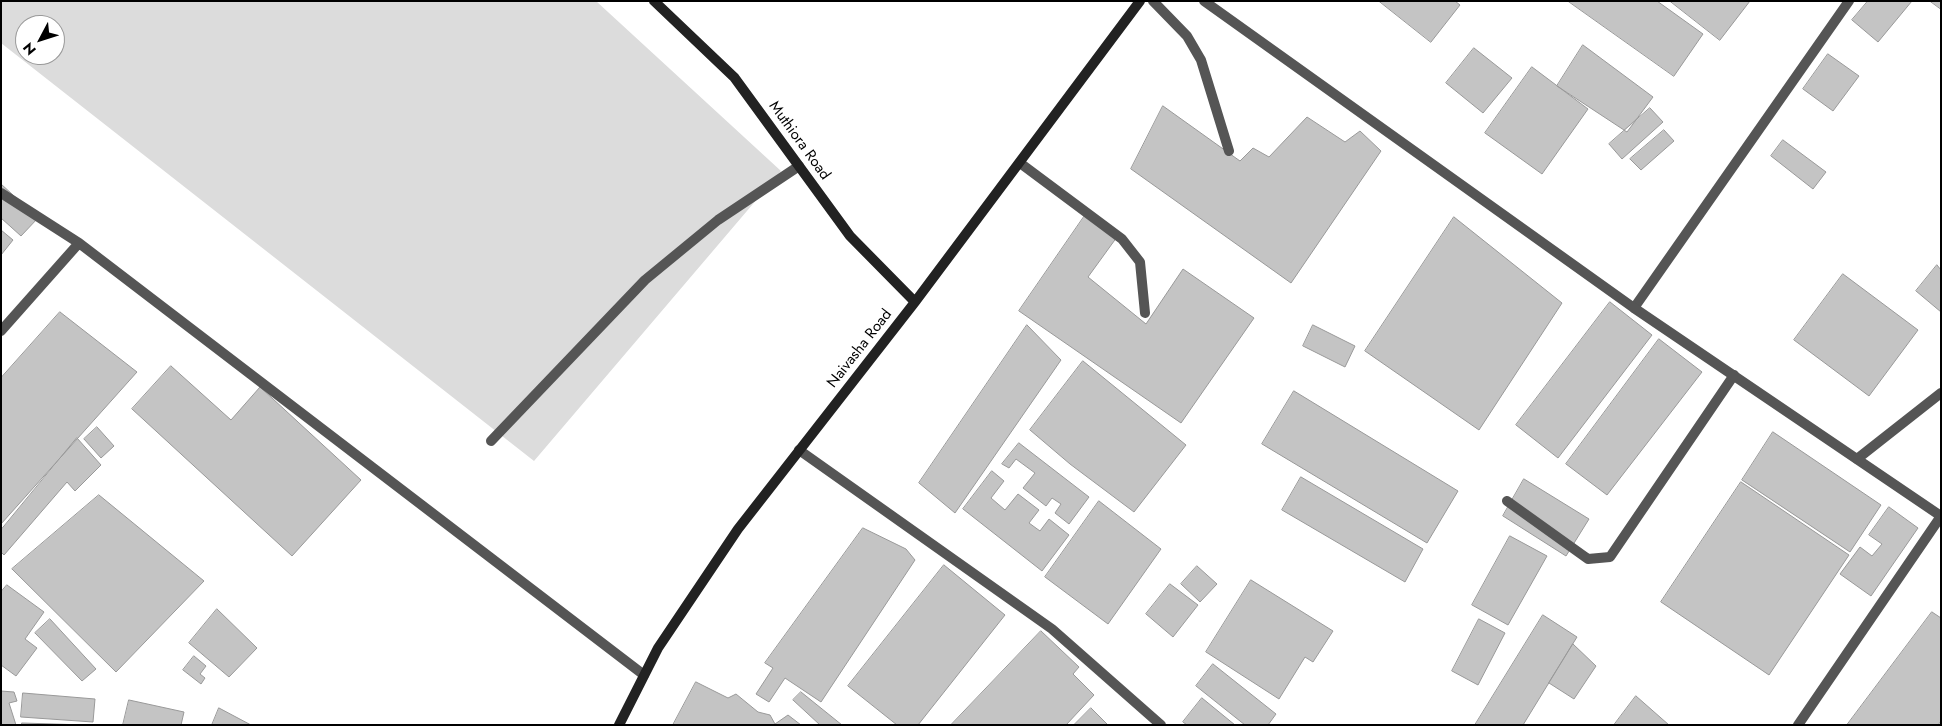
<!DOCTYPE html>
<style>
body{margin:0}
#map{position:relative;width:1942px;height:726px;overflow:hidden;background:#fff;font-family:Jost,sans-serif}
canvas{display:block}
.frame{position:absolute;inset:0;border:2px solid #000;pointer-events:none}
.north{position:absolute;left:15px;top:15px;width:50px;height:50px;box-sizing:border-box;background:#fff;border:1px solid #999;border-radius:50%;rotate:230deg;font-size:14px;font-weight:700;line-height:20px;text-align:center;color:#000}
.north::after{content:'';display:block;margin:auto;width:18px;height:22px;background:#000;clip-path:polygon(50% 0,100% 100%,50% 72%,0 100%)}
</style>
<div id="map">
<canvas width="1942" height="726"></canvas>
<div class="frame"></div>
<div class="north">N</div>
</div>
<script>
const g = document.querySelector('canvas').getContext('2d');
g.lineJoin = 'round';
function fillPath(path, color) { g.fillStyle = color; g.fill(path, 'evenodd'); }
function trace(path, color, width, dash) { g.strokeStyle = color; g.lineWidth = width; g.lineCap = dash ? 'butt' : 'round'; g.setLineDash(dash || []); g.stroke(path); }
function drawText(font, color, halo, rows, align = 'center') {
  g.font = font + ' Jost,sans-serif'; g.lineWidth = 4.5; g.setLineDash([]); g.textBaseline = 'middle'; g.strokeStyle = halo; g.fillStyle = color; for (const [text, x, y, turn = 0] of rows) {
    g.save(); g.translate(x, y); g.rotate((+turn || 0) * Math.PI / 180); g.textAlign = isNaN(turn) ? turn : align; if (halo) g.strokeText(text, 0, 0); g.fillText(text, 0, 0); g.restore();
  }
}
fillPath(new Path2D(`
 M 1,1 L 596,1 L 781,171 L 534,461 L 1,43 ZM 25,25 L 55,25 L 55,55 L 25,55 Z`), '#dcdcdc');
const building = new Path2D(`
 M 1379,1 L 1455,1 L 1460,5 L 1431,42 Z
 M 1568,1 L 1657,1 L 1703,34 L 1674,76 Z
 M 1670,1 L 1750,1 L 1720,40 Z
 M 1868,1 L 1912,1 L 1878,42 L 1852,20 Z
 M 1930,1 L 1941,1 L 1941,9 Z
 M 1583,45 L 1653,97 L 1627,132 L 1557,86 Z
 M 1474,48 L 1512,78 L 1483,113 L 1446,83 Z
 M 1828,54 L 1859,76 L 1833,111 L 1803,89 Z
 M 1532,67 L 1588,109 L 1542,174 L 1485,133 Z
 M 1163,106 L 1240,161 L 1253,148 L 1269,157 L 1307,117 L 1345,142 L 1360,131 L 1381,151 L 1291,283 L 1131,169 Z
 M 1650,108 L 1663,122 L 1622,159 L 1609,144 Z
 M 1664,130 L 1674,141 L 1641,170 L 1630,159 Z
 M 1783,140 L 1826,172 L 1813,189 L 1771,156 Z
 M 1,184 L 38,218 L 21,236 L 1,218 Z
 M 1088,211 L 1117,237 L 1088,277 L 1146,324 L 1183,269 L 1254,318 L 1181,423 L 1019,311 Z
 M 1454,217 L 1562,303 L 1479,430 L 1365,351 Z
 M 1,230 L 13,240 L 1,255 Z
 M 1937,265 L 1941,270 L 1941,312 L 1916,291 Z
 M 1843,274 L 1918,330 L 1869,396 L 1794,340 Z
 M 1610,302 L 1652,335 L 1558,458 L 1516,425 Z
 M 60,312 L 137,372 L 1,524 L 1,378 Z
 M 1027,325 L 1061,360 L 955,513 L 919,483 Z
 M 1313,325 L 1355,346 L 1345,367 L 1303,346 Z
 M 1659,339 L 1702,372 L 1607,495 L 1566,464 Z
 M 1083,361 L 1186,445 L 1134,512 L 1070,464 L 1030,430 Z
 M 171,366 L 231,420 L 260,387 L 361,480 L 292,556 L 132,409 Z
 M 1294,391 L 1458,491 L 1427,543 L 1262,444 Z
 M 97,427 L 114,446 L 101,458 L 84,439 Z
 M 1773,432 L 1881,505 L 1850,552 L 1742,480 Z
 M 77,438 L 101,465 L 75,491 L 67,482 L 4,555 L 1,552 L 1,530 Z
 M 1019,443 L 1089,497 L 1069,524 L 1055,513 L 1061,504 L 1052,498 L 1046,506 L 1023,488 L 1035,473 L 1016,459 L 1009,468 L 1002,464 Z
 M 992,471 L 1004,481 L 991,498 L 1005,510 L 1018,494 L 1039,510 L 1029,523 L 1040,531 L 1049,519 L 1069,535 L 1042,571 L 963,509 Z
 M 1301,477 L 1423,549 L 1405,582 L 1282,510 Z
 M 1524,479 L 1589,519 L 1566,556 L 1503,516 Z
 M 1741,482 L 1849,555 L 1769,675 L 1661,602 Z
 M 99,495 L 204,581 L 116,672 L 12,569 Z
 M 1099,501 L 1161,549 L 1108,624 L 1045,577 Z
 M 1889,507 L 1918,528 L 1871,596 L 1840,574 L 1860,547 L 1872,556 L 1882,544 L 1869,535 Z
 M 863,528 L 906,549 L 915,560 L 821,702 L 785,678 L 769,702 L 756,694 L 773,668 L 765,663 Z
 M 1510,536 L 1547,556 L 1508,625 L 1472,605 Z
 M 944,565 L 1005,615 L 918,725 L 897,725 L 848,686 Z
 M 1197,566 L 1217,584 L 1200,602 L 1181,584 Z
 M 1251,580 L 1333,631 L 1313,662 L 1305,657 L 1279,699 L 1206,652 Z
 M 1170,584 L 1198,605 L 1173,637 L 1146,614 Z
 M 7,585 L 44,612 L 25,639 L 37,648 L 16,676 L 1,665 L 1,592 Z
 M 217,609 L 257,648 L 229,677 L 189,643 Z
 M 1932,612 L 1941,618 L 1941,721 L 1938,725 L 1847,725 Z
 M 1543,615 L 1577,637 L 1523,725 L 1475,725 Z
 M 50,619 L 96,669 L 82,681 L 35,633 Z
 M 1479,619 L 1505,633 L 1478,685 L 1452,671 Z
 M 1041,631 L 1079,667 L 1073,674 L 1094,695 L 1066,725 L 951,725 Z
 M 1573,644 L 1596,666 L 1574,699 L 1549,683 Z
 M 194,656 L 206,666 L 200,674 L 205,678 L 201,684 L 183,670 Z
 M 1213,664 L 1276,714 L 1268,725 L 1245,725 L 1196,686 Z
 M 696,682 L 728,698 L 736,694 L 758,712 L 770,715 L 775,724 L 788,715 L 801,725 L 673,725 Z
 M 1,691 L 14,692 L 17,701 L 9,703 L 16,725 L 1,725 Z
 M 801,692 L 842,725 L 820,725 L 793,700 Z
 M 23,693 L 95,699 L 93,722 L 21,717 Z
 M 1636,696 L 1669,725 L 1614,725 Z
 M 1202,698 L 1235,725 L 1187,725 L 1183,722 Z
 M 129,700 L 184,712 L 181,725 L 123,725 Z
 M 219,708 L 251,725 L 212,725 Z
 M 1091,708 L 1108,725 L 1074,725 Z
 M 22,723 L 85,725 L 22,725 Z`);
fillPath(building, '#c4c4c4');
trace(building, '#999', 1);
trace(new Path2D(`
 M 1153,1 L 1187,36 L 1201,60 L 1229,151
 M 1020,163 L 1122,239 L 1140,262 L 1145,313
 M 1,193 L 79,243 L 644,675
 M 1634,308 L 1849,1
 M 1,331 L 79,243
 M 491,441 L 645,280 L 718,220 L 799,166
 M 1857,459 L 1941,393
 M 1507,501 L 1588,559 L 1610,557 L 1734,375
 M 1798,725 L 1941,516`), '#555', 10);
trace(new Path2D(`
 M 1204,1 L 1634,308 L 1941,516
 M 799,450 L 1052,629 L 1161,725`), '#555', 10);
trace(new Path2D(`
 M 654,1 L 734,77 L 850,236 L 915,302
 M 619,725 L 658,648 L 738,529 L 915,302 L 1140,1`), '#222', 10);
drawText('15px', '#000', '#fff', [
 ["Muthiora Road",799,141,54],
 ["Naivasha Road",860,349,-52]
]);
</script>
